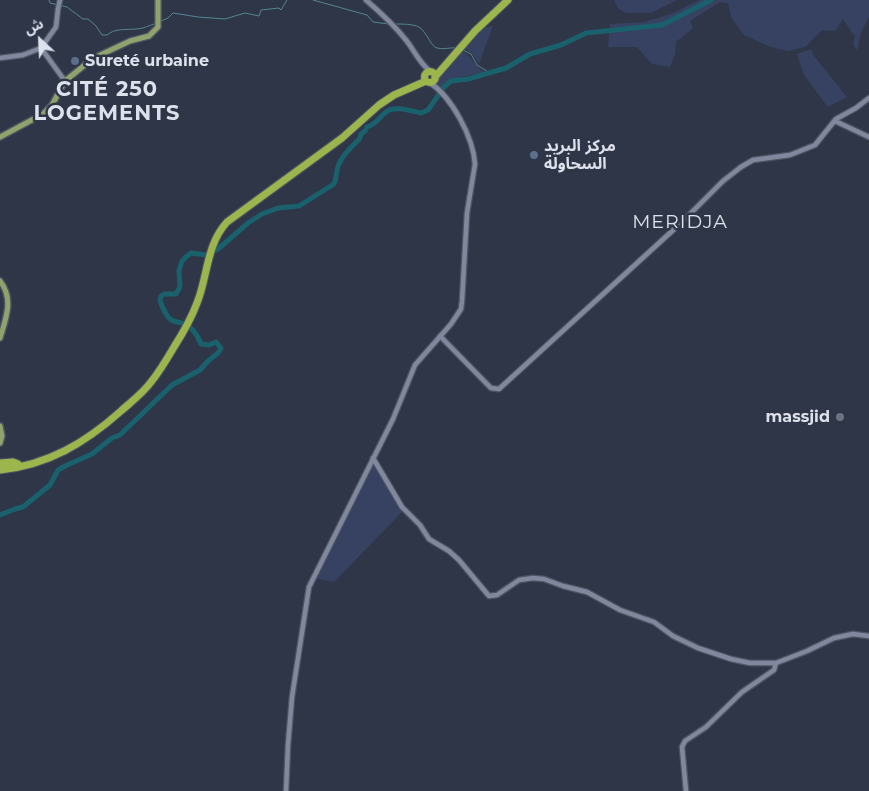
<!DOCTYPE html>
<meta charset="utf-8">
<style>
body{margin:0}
#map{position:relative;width:869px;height:791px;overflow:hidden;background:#2f3647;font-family:Montserrat,"Noto Sans Arabic",sans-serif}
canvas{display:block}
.north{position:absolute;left:15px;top:15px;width:50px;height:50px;-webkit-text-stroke:4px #2f3647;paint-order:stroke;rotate:335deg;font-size:14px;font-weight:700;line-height:20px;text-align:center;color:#dde1ec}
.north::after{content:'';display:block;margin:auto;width:18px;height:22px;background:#dde1ec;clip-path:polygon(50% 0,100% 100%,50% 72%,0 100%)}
</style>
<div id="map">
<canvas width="869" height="791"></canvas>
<div class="north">ش</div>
</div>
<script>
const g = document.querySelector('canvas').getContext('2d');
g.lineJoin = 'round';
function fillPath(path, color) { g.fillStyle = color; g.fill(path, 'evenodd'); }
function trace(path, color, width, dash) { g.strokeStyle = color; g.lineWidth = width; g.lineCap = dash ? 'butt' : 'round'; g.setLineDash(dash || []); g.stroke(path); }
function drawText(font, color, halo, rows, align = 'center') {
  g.font = font + ' Montserrat,"Noto Sans Arabic",sans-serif'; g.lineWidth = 5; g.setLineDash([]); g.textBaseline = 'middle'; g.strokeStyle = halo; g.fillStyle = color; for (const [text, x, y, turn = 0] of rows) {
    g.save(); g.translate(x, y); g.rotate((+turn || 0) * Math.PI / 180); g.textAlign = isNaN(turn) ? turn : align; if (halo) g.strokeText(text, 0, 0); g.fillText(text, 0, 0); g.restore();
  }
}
fillPath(new Path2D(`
 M 614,0 L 677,0 L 651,13 L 626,13 L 618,8 Z
 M 699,0 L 869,0 L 869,17 L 861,33 L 857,50 L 853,44 L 855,37 L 843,19 L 835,31 L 822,30 L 805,47 L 787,51 L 768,46 L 744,35 L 732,19 L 728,3 L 720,2 L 690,21 L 693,28 L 676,42 L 675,54 L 670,67 L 652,64 L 637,47 L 608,47 L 610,24 L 644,22 L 671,14 Z
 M 493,26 L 479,64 L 472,53 L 463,48 L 480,28 Z
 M 811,49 L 814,56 L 847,97 L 828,107 L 804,75 L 797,54 Z
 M 462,51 C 471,56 475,66 484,72 L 449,80 L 440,88 L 437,81 Z
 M 371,464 L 375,466 L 402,512 L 334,582 L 314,578 Z`), '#374262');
trace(new Path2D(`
 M 49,0 L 50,3 L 67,7 L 83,19 L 88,19 L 96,26 L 102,35 L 107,35 C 115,28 126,30 136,29 C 143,29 150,25 157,23
 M 313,0 L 367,15 L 373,22 L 389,24
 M 161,21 L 168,18 L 173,13 L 198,17 L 225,19 L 245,13 L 259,16 L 261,10 L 279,8 L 281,10 L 287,0
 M 395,24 C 403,24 413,24 419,27 C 427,32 431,47 437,48 C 443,50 450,47 457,48
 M 463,50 L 471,54 L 477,65 L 490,73`), '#548792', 1);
trace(new Path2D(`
 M 0,515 L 15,509 L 23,507 L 50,485 L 58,470 L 67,465 L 92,454 L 112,438 L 120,435 L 172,385 L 200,370 L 208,361 L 218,353 L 221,348 L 216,342 L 209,345 L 201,344 C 197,334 192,326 182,323 C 177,322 174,322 170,319 C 165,314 162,307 160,300 L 161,296 L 164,294 L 176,294 L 180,287 L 179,270 L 182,261 L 187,256 L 191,253 L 206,255 L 218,249 L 248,223 L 262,214 L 278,208 L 299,206 L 334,184 C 337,177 336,170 339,164 C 343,154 353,146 360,138 L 361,134 L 365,131 L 367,127 C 378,123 378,118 386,112 C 394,105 411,111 421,113 L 428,110 L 444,87 L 451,81 L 468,79 L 506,68 L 530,54 L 561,45 L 586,33 L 662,25 L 711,0`), '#19616c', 5);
const secondary = new Path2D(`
 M 366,0 C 380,12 394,25 406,40 C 414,50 420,64 430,71
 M 41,48 L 65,81
 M 0,58 L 23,55 L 41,48 L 56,27 L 58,9 L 60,0
 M 835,121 L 869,137
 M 440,336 L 486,383 L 491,388 L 499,389 L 682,222 L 723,181 L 741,167 L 753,160 L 790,155 L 815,145 L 836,119 L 856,108 L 869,98
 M 373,458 L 402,507 L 420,525 L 429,539 L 449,551 L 459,560 L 489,596 L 497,595 L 519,580 L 533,578 L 544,579 L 563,586 L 587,592 L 620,610 L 654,622 L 673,636 L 698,648 L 731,659 L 750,663 L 776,663 L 807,651 L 834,638 L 853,634 L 869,636
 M 286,791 L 288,745 L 292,697 L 309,587 L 393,419 L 415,365 L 451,324 L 461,309 L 462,301 L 467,213 L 475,164 C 473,137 452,97 429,82
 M 686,791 L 682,747 L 685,741 L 706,727 L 742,692 L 774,670 L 776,663`);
const primary = new Path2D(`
 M 0,137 L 43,114 L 52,105 L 65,81 L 86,64 L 98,56 L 130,41 L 149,36 L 158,27 L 158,0
 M 0,281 C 14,299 6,318 0,338
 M 0,426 L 2,436 L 0,443`);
const highway = new Path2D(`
 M424.5 77a5.5 5.5 0 1 1 11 0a5.5 5.5 0 1 1-11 0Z
 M 435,77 L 475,31 L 508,0
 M 0,463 L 13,462 L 18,464
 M 0,470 C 48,465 85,443 121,411 C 131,402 143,393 151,382 C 160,371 167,359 174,347 C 183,333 191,319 197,303 C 208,276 206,245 227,222 L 342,138 L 379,105 L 394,95 L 426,81`);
trace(secondary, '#4e5462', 7);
trace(primary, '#4e5462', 8);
trace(highway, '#4e5462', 9);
trace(secondary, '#80889d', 4.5);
trace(primary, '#91a36d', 5);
trace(highway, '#9db54d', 7);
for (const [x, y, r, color] of [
 [75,61,5,"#5c6f8a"],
 [534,155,5,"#5c6f8a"],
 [840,417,5,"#6b7280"]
]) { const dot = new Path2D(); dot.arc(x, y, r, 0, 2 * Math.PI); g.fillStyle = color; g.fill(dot); trace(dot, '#2f3647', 2); }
drawText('bold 16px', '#dde1ec', '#2f3647', [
 ["Sureté urbaine",85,61],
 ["مركز البريد",544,146],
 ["السحاولة",544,164],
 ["massjid",830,417,"right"]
], 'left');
g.letterSpacing = '1px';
drawText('19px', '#dde1ec', '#2f3647', [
 ["MERIDJA",680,222]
]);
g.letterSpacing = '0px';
g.letterSpacing = '1px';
drawText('bold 21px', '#dde1ec', '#2f3647', [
 ["CITÉ 250",107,90],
 ["LOGEMENTS",107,114]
]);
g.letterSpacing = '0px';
</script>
